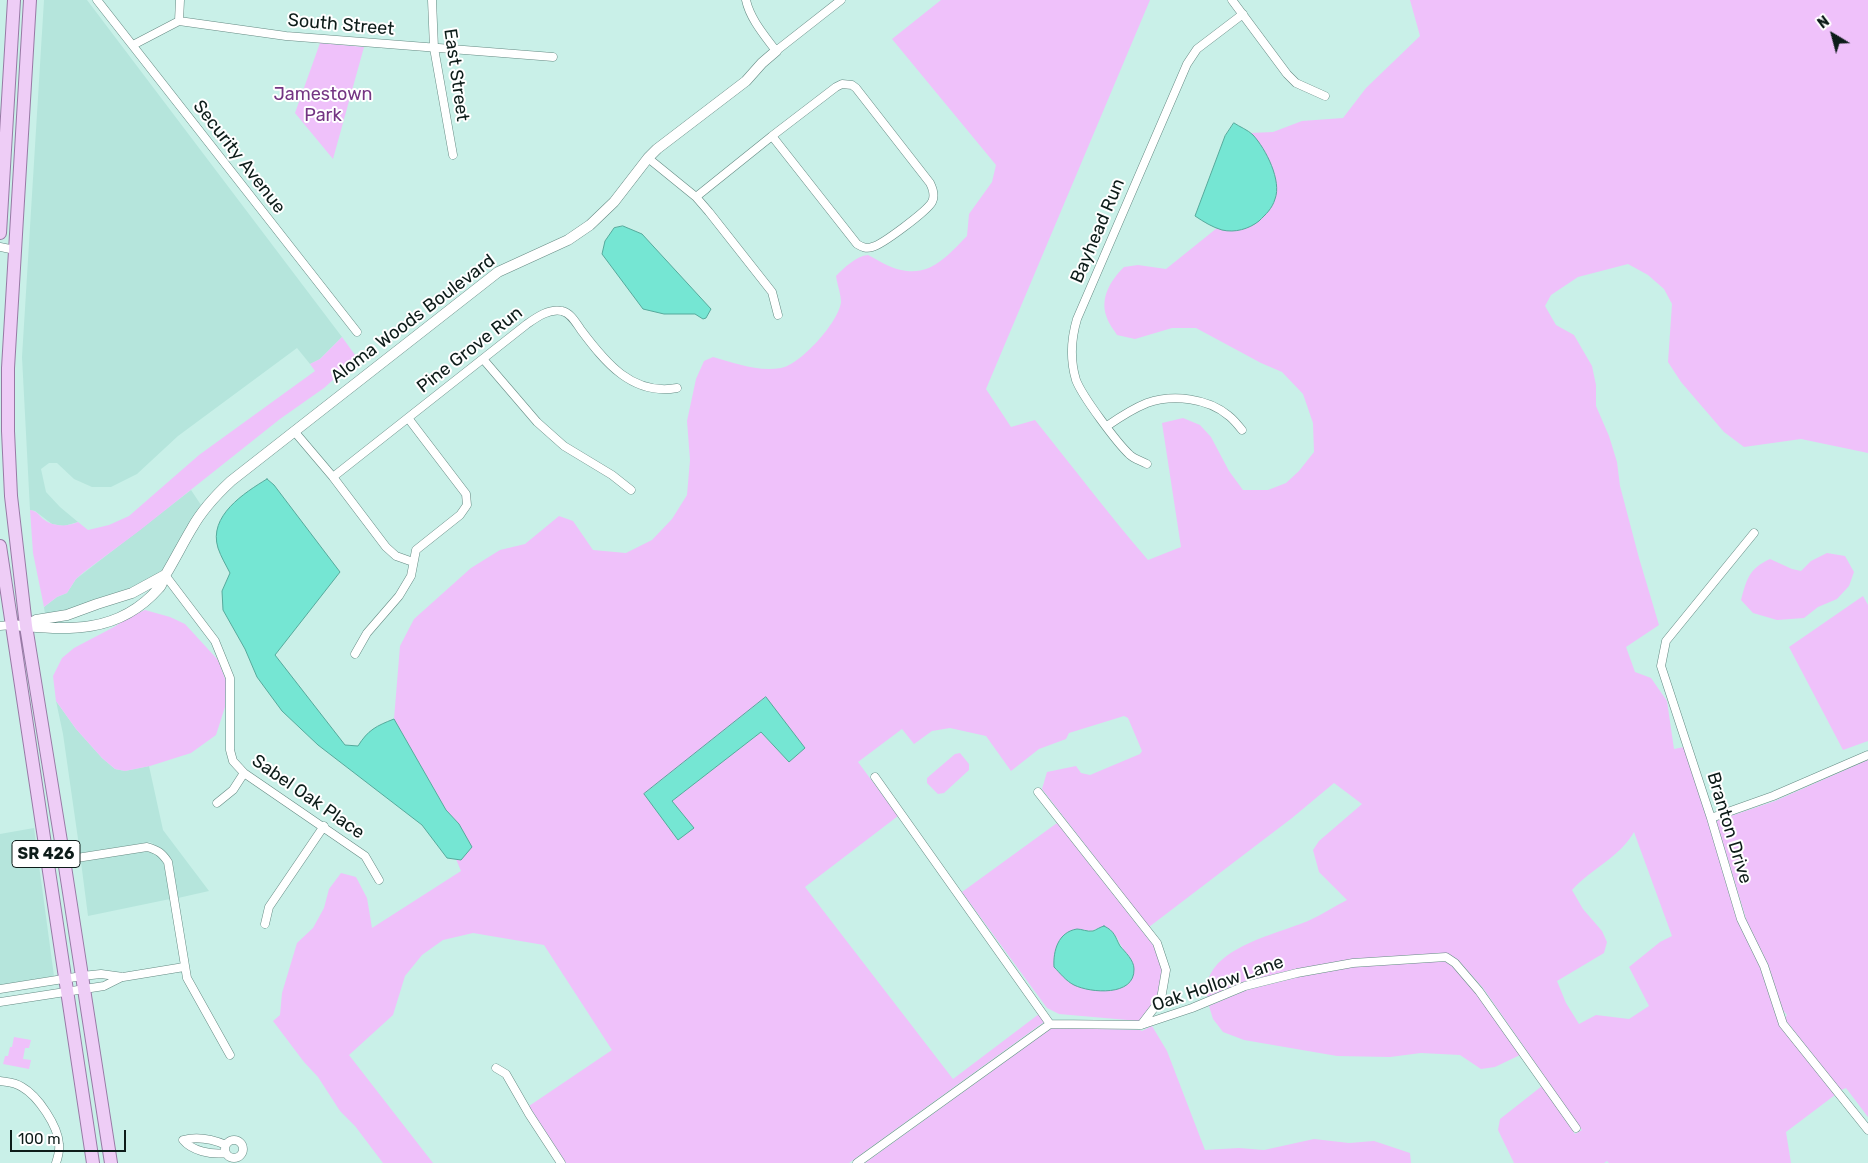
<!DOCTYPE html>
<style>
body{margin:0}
#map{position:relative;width:1868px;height:1163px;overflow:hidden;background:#c9f0e8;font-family:Rubik,sans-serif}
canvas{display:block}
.north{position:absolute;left:1808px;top:10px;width:50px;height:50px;-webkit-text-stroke:4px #fff;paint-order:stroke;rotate:323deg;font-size:14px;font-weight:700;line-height:20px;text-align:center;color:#0d1c19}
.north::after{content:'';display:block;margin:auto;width:18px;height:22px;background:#0d1c19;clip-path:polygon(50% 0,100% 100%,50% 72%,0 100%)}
.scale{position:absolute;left:10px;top:1130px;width:116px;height:22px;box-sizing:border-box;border:2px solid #0d1c19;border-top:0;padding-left:6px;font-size:15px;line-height:18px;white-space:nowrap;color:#0d1c19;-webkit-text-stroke:4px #fff;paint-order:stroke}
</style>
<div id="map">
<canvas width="1868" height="1163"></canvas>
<div class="north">N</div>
<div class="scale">100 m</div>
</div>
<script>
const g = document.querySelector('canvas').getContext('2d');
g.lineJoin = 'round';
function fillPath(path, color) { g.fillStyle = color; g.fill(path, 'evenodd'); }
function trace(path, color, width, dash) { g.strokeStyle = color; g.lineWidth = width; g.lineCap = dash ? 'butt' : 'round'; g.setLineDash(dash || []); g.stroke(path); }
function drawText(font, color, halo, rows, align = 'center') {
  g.font = font + ' Rubik,sans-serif'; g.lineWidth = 4; g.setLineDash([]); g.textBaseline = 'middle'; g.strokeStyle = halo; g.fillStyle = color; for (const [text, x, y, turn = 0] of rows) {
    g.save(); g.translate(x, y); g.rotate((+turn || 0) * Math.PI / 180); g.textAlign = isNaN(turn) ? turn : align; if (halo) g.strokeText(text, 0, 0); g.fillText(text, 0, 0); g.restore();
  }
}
fillPath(new Path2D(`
 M 44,0 L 87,0 L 342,337 L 320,359 L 310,364 L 297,348 L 178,436 L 137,474 L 111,487 L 92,487 L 74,479 L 57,463 L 49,463 L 41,469 L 46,492 L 60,507 L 78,522 L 64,526 L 52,524 L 35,511 L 30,510 L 22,357 Z
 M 191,490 L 201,505 L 162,572 L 130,588 L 95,599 L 66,611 L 45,615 L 44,607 L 57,597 L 67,593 L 76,579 Z
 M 56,701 L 76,729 L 102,758 L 115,769 L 125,771 L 149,766 L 163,830 L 209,891 L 178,898 L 172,860 L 165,851 L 150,842 L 80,853 L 63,734 Z
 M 34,828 L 54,976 L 0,985 L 0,834 Z
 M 147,851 L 156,854 L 164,863 L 170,899 L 88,916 L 81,862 Z`), '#b5e5dc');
fillPath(new Path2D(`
 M 941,0 L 1150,0 L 986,389 L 1011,427 L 1035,420 C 1073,467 1109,515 1148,560 L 1181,547 L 1162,423 L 1183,418 L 1200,425 L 1211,437 L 1229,471 L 1243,490 L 1268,490 L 1286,483 L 1299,471 L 1314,452 L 1313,423 L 1303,394 L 1282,372 L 1261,363 L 1196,328 L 1172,328 L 1135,339 L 1117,335 C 1114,330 1109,324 1107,318 C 1099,298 1111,280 1124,267 L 1138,265 L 1166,269 L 1217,228 C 1230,232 1241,230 1253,225 L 1253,135 L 1250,133 L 1273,132 L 1302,121 L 1343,118 L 1366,88 L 1420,36 L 1410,0 L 1868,0 L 1868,453 L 1801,439 L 1744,447 L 1724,432 L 1681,382 L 1668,362 L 1672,304 L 1664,289 L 1648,275 L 1628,264 L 1578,277 L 1551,295 L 1545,306 L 1556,325 L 1574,335 L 1592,366 L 1596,385 L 1596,406 L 1609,436 L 1617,462 L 1620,486 L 1639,558 L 1659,625 L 1626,647 L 1635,672 L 1651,678 L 1667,701 L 1674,749 L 1684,747 L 1707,819 L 1737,920 L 1760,967 L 1779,1025 L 1835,1095 L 1786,1132 L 1791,1163 L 1609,1163 L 1607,1161 L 1604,1163 L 1514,1163 L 1498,1130 L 1500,1119 L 1542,1086 L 1575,1134 L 1582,1130 L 1483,988 L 1458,960 L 1447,953 L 1353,959 L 1296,969 L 1243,982 L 1207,997 C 1200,948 1277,935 1310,920 C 1323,914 1335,906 1347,900 L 1319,872 L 1313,850 L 1319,841 L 1362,804 L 1334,783 L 1292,818 L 1149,927 L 1042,789 L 1047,772 L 1076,766 L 1081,773 L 1090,775 L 1140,754 L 1142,751 L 1128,718 L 1124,716 L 1069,733 L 1066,739 L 1039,749 L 1011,771 L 986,736 L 950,728 L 932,731 L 914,744 L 902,729 L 858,762 L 898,816 L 805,887 L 953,1079 L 1039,1014 L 1044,1022 L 849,1163 L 566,1163 L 529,1106 L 612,1050 L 544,945 L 473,933 L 443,940 L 422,955 L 405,976 L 393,1015 L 349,1055 L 433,1163 L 383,1163 L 355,1126 L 340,1111 L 318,1077 L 304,1062 L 273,1021 L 280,1015 L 282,993 L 297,943 L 313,928 L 324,908 L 329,889 L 341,873 L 356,877 L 367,898 L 372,928 L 461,871 L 456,859 L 461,860 L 459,824 L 446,810 L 394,719 L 400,646 L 414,619 L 471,568 L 500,550 L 525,544 L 559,516 L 573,521 L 593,550 L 626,553 L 652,540 L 672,519 L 687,495 L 690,460 L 687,421 L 696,379 L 704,361 L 713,357 C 735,363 757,372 781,368 C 800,365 839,322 841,302 C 841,294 837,284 836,276 C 844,268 856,256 868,255 C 878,260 890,268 901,270 C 931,277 948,255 967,236 L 969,214 L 992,182 L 996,165 L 892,39 ZM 766,697 L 789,762 L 761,732 L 672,801 ZM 1634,832 L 1672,936 L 1660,942 L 1629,967 L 1649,1006 L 1629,1019 L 1596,1015 L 1579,1024 L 1566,1003 L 1557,981 L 1604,953 L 1607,942 L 1602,931 L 1583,909 L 1572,890 C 1591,869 1620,857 1634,832 Z
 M 320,43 L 364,47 L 333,159 L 295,113 Z
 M 342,337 L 355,355 L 344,370 L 324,388 L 280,419 L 139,531 L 84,572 L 76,579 L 67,593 L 57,597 L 44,607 L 33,553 L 30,510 C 37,511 38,514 43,519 C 54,527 66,527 78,522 L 88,530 L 109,525 L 129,516 L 199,455 L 315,371 L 310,364 L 320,359 Z
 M 1827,553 L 1845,556 L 1854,572 L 1849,586 L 1837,599 L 1818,607 L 1804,618 L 1777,620 L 1753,613 L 1741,600 C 1747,578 1749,569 1770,559 L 1792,569 L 1801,571 L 1811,561 Z
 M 1863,596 L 1868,605 L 1868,741 L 1843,750 L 1789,647 Z
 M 145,610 L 170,617 L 185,624 L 218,660 L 226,681 L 225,707 L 216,735 L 191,753 L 150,766 L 125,771 L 115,769 L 102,758 L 76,729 L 56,701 L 53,676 L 62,658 L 74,648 L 114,627 L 129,617 Z
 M 960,753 L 969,764 L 969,770 L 944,793 L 938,794 L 927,783 L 927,778 L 955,754 Z
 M 1868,760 L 1868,1117 L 1846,1088 L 1841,1090 L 1787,1022 L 1785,1018 L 1787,1015 L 1782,1009 L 1768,964 L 1747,922 L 1716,821 L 1775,801 Z
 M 1057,823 L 1153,945 L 1162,970 L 1157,997 L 1139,1021 L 1059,1014 L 1047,1008 L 962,892 ZM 1098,928 L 1117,937 C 1123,955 1143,964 1127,984 L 1072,984 L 1054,967 L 1076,929 L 1091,931 Z
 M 1445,961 C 1473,979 1501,1028 1520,1055 L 1495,1067 L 1481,1069 L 1460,1055 L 1421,1053 L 1390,1057 L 1337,1056 L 1244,1040 L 1223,1032 L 1213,1019 L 1209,1006 L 1247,990 L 1299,977 L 1354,967 Z
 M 1152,1026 L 1167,1051 L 1205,1150 L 1239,1148 L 1264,1150 L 1314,1139 L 1349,1143 L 1374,1141 L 1410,1153 L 1411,1163 L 865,1163 L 1052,1028 L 1140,1030 L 1142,1031 Z
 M 14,1037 L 31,1040 L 29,1048 L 25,1048 L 23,1059 L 31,1060 L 29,1069 L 3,1064 L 5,1056 L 8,1056 L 10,1047 L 12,1047 Z`), '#efc1fa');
const water = new Path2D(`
 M 1234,123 C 1240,127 1248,130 1253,135 C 1266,149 1282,181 1275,199 C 1272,209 1266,214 1259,221 C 1249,229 1235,233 1222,230 C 1212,227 1204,222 1195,216 L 1225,136 Z
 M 623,226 L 642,234 L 711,309 L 706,318 L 703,319 L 695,314 L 664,314 L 643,309 L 602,254 L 605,241 L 614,228 Z
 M 267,479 L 274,485 L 340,572 L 275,655 L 345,745 L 358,746 C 368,730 376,726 394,719 L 446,810 L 459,824 L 472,847 L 461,860 L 447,858 L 422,825 L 318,745 L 282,711 L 257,677 L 245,649 L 223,610 L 222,591 L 230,573 C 226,565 221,557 218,548 C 208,516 244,493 267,479 Z
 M 766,697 L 805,748 L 789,762 L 761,732 L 672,801 L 694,828 L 678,840 L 644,794 Z
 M 1104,926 C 1115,931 1115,937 1120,946 C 1125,952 1134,960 1134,969 C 1135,997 1090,993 1074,985 C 1066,981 1060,973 1054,967 C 1053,951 1058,932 1077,929 C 1082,929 1087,932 1093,931 C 1096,930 1100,927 1104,926 Z`);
fillPath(water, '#75e6d3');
trace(water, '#56a99b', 1);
const minor = new Path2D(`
 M 97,0 L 357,332
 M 432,0 L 434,48 L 453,155
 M 746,0 C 750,19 765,36 776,51 L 841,0
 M 1232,0 L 1287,74 L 1296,83 L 1325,96
 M 179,21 L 180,0
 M 133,45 L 179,21 L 286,36 L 553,57
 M 842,84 L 852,85 L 856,88 L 930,183 C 933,189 935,196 932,202 C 927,211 882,245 872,247 C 866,249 862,247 857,244 L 772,136 L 836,87 Z
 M 648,158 L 696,197 L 709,212 L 772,292 L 778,315
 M 696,197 L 772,136
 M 0,247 L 15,250
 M 483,359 L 537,422 L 564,446 L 612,475 L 631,490
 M 1107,426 C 1120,417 1132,409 1147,403 C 1173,394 1208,398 1229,416 C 1234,420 1238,425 1242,430
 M 294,431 L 333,477 L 386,547 L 396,556 L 413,562
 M 1147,464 C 1142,461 1134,459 1130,455 C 1117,443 1082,396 1076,380 C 1070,360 1071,339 1077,319 L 1187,64 L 1197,49 L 1243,14
 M 333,477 L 527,324 C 537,317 550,308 562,311 C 571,313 576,323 581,330 C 605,362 632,396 677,388
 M 1754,533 L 1666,641 L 1661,666 L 1711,818 L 1741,919 L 1764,966 L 1783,1024 L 1868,1130
 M 165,575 L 215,641 L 230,678 L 230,750 L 233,761 L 244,773 L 365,856 L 379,880
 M 0,626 L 11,625
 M 355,654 L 367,633 L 399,596 L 411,576 L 416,550 L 460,515 L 467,505 L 466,494 L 408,418
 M 875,777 L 1050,1024
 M 1038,792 L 1157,943 L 1166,970 L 1161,999 L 1141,1025
 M 217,803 L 233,790 L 244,773
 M 1711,818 L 1773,796 L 1868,755
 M 64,860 L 147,847 C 158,850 162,853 168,862 L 187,978 L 230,1055
 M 265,924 L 269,907 L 324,826
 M 0,989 L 82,976 L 101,974 L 123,977 L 184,967
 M 0,1002 L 104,986 L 122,977
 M 496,1068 L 506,1074 L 529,1114 L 561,1163
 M 0,1081 C 8,1082 15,1082 22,1087 C 38,1096 58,1126 59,1144 C 60,1151 58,1157 56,1163
 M225 1149a9 9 0 1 1 18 0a9 9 0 1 1-18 0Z
 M 226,1153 C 211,1155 192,1151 183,1140 C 198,1136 212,1139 226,1145
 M 857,1163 L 1050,1024 L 1141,1025 L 1192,1008 L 1245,986 L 1297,973 L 1353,963 L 1446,957 L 1455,963 L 1479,991 L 1576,1128`);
const tertiary = new Path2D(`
 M 11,625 C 67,630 118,635 159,588 C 163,584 163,578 166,574 C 175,559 183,543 192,528 C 202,510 216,495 231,481 L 498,272 L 568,240 L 590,225 L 614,202 L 648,158 L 657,149 L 746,81 L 762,63 L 776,51
 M 26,626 L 36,620 L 67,615 L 97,604 L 132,593 L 165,575`);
const primary = new Path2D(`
 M 30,0 L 8,368 L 8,431 L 11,496 L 26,626 L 64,860 L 111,1163
 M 0,233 L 14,0
 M 0,546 L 93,1163`);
trace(minor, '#658a83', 9);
trace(tertiary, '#658a83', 11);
trace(primary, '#9879a5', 14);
trace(minor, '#fff', 8);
trace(tertiary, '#fff', 10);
trace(primary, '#eecdf6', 12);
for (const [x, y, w] of [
 [46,854,68]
]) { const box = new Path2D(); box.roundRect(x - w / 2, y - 13.5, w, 27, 4); g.fillStyle = '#fff'; g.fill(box); trace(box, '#0d1c19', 1); }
drawText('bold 16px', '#0d1c19', null, [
 ["SR 426",46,854]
]);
drawText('18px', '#0d1c19', '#fff', [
 ["South Street",341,25,5],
 ["East Street",456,75,82],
 ["Security Avenue",239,157,52],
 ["Bayhead Run",1098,231,-67],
 ["Aloma Woods Boulevard",413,319,-37],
 ["Pine Grove Run",470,350,-38],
 ["Sabel Oak Place",308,797,35],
 ["Branton Drive",1729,828,73],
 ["Oak Hollow Lane",1218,984,-19]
]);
drawText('18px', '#743583', '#fff', [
 ["Jamestown",323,95],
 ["Park",323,116]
]);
</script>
